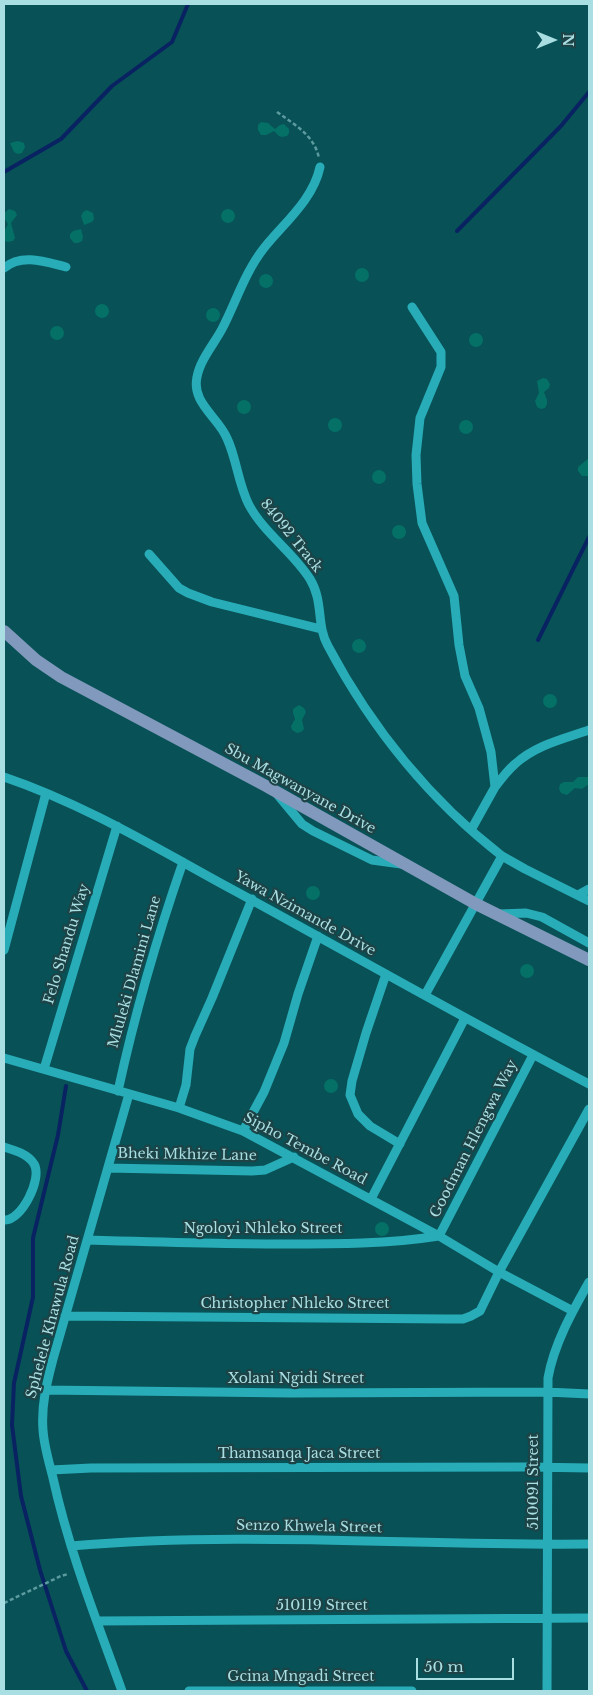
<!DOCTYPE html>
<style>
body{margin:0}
#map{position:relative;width:593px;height:1695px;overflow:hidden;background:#085156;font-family:"Libre Baskerville",serif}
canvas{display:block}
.frame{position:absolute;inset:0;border:5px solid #a9dee2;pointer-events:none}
.north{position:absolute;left:528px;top:15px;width:50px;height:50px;-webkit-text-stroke:4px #1d4346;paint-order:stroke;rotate:90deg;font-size:14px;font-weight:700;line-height:20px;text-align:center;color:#a9dee2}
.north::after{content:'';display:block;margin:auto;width:18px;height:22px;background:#a9dee2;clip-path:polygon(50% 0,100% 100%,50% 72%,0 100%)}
.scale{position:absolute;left:416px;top:1658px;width:98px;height:22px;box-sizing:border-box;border:2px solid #a9dee2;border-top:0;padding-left:6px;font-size:15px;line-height:18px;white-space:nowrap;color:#a9dee2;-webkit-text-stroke:4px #1d4346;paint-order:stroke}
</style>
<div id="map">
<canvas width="593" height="1695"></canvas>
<div class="frame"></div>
<div class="north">N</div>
<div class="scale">50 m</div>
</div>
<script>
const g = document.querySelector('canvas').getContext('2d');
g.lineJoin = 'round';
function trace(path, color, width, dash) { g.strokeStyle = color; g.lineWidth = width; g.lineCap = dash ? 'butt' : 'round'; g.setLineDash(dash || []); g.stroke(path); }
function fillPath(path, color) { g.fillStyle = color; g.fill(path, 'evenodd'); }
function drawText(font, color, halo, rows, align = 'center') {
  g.font = font + ' "Libre Baskerville",serif'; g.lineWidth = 4.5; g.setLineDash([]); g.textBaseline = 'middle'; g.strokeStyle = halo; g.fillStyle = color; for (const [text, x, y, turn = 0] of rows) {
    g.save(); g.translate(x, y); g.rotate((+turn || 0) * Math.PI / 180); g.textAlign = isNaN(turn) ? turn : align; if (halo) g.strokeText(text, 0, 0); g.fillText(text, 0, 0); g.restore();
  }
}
trace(new Path2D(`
 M 4,172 L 61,139 L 112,86 L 172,42 L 188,4
 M 457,231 L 561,126 L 589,92
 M 538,640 L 589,537
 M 66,1086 L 58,1135 L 33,1238 L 33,1297 L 14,1383 L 12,1425 L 21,1496 L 40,1570 L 66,1651 L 87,1691`), '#092362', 4);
fillPath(new Path2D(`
 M 261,122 L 268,123 L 275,129 L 280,125 L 284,124 L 289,129 L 289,133 L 287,136 L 282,137 L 279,136 L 274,131 L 266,135 L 261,135 L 258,130 L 258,125 Z
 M 18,141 L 24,143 L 25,147 L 22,153 L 18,154 L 14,152 L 10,143 Z
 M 9,209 L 15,211 L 17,215 L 11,223 L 15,238 L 13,241 L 8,242 L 4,241 L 4,232 L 8,224 L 4,218 L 4,213 Z
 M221 216a7 7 0 1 1 14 0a7 7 0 1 1-14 0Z
 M 87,210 L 93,213 L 94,219 L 92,222 L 84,225 L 81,216 L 83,212 Z
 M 81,229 L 83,237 L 82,241 L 78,243 L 74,243 L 70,238 L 70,234 L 73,231 Z
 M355 275a7 7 0 1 1 14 0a7 7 0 1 1-14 0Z
 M259 281a7 7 0 1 1 14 0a7 7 0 1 1-14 0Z
 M95 311a7 7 0 1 1 14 0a7 7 0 1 1-14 0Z
 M206 315a7 7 0 1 1 14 0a7 7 0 1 1-14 0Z
 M50 333a7 7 0 1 1 14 0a7 7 0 1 1-14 0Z
 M469 340a7 7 0 1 1 14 0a7 7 0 1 1-14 0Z
 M 543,378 L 547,379 L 550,384 L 549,388 L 544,392 L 547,400 L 547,404 L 545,408 L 541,409 L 537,407 L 535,401 L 539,393 L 537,381 Z
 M237 407a7 7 0 1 1 14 0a7 7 0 1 1-14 0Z
 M328 425a7 7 0 1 1 14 0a7 7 0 1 1-14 0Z
 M459 427a7 7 0 1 1 14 0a7 7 0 1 1-14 0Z
 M 589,458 L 589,476 L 582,476 L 578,471 L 578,467 Z
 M372 477a7 7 0 1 1 14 0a7 7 0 1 1-14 0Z
 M392 532a7 7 0 1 1 14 0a7 7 0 1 1-14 0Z
 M352 646a7 7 0 1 1 14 0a7 7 0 1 1-14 0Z
 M543 701a7 7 0 1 1 14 0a7 7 0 1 1-14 0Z
 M 299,705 L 304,708 L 306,712 L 302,720 L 304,729 L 301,732 L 297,733 L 292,730 L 291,726 L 295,719 L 293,713 L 293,709 Z
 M 578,777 L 589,777 L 589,784 L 582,789 L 575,788 L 567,795 L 561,793 L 559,789 L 560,784 L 564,782 L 573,782 Z
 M306 893a7 7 0 1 1 14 0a7 7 0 1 1-14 0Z
 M520 971a7 7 0 1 1 14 0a7 7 0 1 1-14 0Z
 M324 1086a7 7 0 1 1 14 0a7 7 0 1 1-14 0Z
 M375 1229a7 7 0 1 1 14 0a7 7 0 1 1-14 0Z`), '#057066');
trace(new Path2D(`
 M 277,112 C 295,125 314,135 319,158
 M 4,1603 L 61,1576 L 68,1574`), '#5c9b9f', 2.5, [4, 2.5]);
trace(new Path2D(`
 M 320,167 C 313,200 284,223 264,248 C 245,272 236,302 222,329 C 214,344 200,360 197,377 C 192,400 212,413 223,431 C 236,451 237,482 249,505 C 264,533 293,552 310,579 C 324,602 316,625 328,646 C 371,727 430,800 502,856
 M 4,268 C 22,253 46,262 66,267
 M 412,307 L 441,352 L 441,367 L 420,418 L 416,455 L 417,484 L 422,523 L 454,596 L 459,645 L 465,676 L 479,708 L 491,752 L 495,787 L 471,830
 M 149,554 L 179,588 L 188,593 L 212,602 L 321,629
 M 4,777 C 81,803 153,846 224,885 C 346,951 466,1020 589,1084
 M 495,787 C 501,779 508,770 515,764 C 536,745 563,739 589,730
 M 277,794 L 302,824 L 313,831 L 372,860 L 401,864
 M 578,895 L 589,889
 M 499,914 L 526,913 L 542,917 L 589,943
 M 4,950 L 46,793
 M 386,974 L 366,1033 L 352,1081 L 350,1095 L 358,1114 L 370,1126 L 400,1144
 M 425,995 L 502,856 L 525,869 L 589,901
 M 4,1058 L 179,1108 L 243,1131 L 439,1236 L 499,1272 L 573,1311
 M 44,1069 L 117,826
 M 118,1091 C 135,1013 157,937 183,862
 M 179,1108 L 186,1085 L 190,1049 L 195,1036 L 212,998 L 252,899
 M 243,1131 L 264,1092 L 284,1043 L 298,994 L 318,936
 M 4,1147 C 14,1150 28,1154 34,1164 C 43,1178 21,1222 4,1220
 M 108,1168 L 252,1171 L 265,1170 L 294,1157
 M 371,1199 L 465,1018
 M 87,1240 C 153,1242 219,1244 284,1244 C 336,1244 388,1244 439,1236 L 533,1055
 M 65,1316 L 448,1319 L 463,1319 L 471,1316 L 480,1311 L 499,1272 L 589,1109
 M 45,1390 L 290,1393 L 547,1392 L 589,1394
 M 51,1470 L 91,1468 L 529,1467 L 589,1468
 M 71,1546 C 243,1531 417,1546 589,1544
 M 97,1621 L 589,1618
 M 122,1691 C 97,1621 69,1551 53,1478 C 49,1462 44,1446 43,1430 C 41,1405 47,1382 53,1359 L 129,1094
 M 189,1691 L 412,1691
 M 547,1691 L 548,1378 C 554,1344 572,1312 589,1282`), '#28acb7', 9);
trace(new Path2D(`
 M 4,631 L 36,660 L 61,677 L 266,786 L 476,904 L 589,960`), '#8099bc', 12);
drawText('14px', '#a9dee2', '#1d4346', [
 ["84092 Track",291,536,51],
 ["Sbu Magwanyane Drive",300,789,29],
 ["Yawa Nzimande Drive",305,914,29],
 ["Felo Shandu Way",67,944,-73],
 ["Mluleki Dlamini Lane",135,972,-74],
 ["Goodman Hlengwa Way",474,1139,-63],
 ["Sipho Tembe Road",305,1149,28],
 ["Bheki Mkhize Lane",187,1155,1],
 ["Ngoloyi Nhleko Street",263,1229],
 ["Christopher Nhleko Street",295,1304],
 ["Sphelele Khawula Road",53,1317,-75],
 ["Xolani Ngidi Street",296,1379],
 ["Thamsanqa Jaca Street",299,1454],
 ["510091 Street",534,1482,-90],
 ["Senzo Khwela Street",309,1527,1],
 ["510119 Street",322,1606],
 ["Gcina Mngadi Street",301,1677]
]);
</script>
